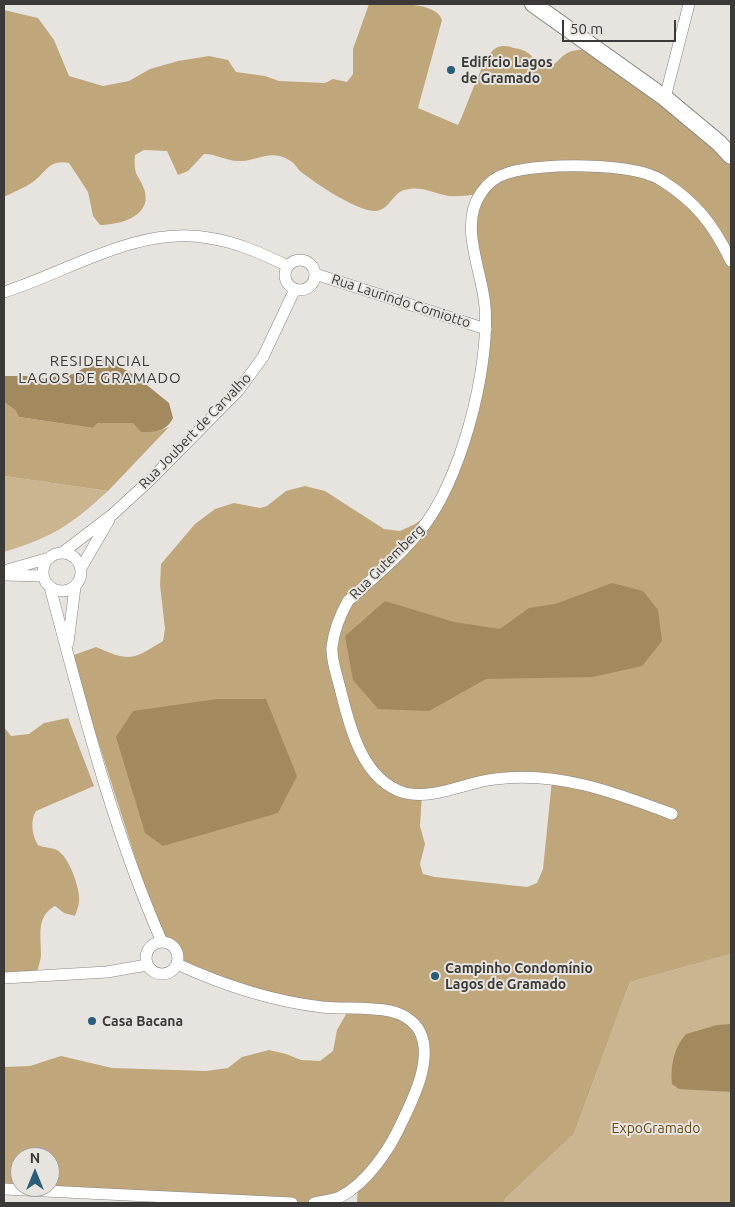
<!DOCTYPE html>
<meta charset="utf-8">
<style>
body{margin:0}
#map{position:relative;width:735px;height:1207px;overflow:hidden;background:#e7e4df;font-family:Ubuntu,sans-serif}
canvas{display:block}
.frame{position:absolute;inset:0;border:5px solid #3b3a38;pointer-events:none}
.north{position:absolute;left:10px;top:1147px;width:50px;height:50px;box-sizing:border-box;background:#e7e4df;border:1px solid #a2a09c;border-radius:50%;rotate:0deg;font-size:14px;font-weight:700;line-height:20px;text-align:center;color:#3b3a38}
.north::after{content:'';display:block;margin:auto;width:18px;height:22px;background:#2a5d79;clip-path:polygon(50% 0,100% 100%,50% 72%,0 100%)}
.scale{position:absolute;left:562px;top:20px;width:114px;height:22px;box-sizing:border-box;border:2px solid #3b3a38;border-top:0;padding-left:6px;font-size:15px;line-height:18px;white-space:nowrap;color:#3b3a38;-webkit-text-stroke:4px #e7e4df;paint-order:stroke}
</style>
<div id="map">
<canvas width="735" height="1207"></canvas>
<div class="frame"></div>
<div class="north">N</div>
<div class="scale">50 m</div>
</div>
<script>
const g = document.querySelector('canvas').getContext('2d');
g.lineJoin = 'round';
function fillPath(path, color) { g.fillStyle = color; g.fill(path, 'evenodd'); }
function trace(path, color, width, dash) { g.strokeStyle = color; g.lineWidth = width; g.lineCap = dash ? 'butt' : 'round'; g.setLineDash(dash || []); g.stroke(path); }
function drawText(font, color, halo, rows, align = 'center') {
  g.font = font + ' Ubuntu,sans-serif'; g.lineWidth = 4; g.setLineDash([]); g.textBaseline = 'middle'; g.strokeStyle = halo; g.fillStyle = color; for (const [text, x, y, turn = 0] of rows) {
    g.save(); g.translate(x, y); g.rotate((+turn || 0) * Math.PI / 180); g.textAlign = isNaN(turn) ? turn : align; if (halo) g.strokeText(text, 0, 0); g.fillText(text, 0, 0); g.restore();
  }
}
fillPath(new Path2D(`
 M 4,476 L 108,491 C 71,525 53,537 4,552 Z
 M 731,954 L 731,1203 L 503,1203 L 507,1197 L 574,1134 L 630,982 Z`), '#cbb591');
fillPath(new Path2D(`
 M 369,4 C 388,4 436,0 442,20 L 418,108 L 458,125 C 466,110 483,55 496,48 C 502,45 508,46 514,48 C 526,50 532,54 538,65 C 556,73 556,56 572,51 C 579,49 588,50 596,50 L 731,156 L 731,954 L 630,982 L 574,1134 L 507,1197 L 503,1203 L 357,1203 L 358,1184 L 314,1203 L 4,1189 L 4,1067 L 30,1066 L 61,1056 L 112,1068 L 206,1071 L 228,1068 L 242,1057 L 269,1050 L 286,1054 L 301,1060 L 320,1061 L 333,1051 L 337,1030 L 349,1009 L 265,997 L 177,964 L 177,951 L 168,943 L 162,942 L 71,656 L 96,647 C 130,662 132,660 163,641 L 165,629 L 160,585 L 161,564 L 195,524 L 215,509 L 234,503 L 260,508 L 267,506 L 286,491 L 305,486 L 325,491 L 384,529 L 400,531 L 415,524 L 435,511 L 447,489 L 486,343 L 471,230 L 480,194 C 470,195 458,197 449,196 C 433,193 420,185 404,190 C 393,193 388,212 374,211 C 355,210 315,183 300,171 C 297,168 294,162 289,160 C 270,149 258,161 241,161 C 228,162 217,154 204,154 L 188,171 L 178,175 L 167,151 L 144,150 L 135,155 C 133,179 140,174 145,192 C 151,217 118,225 100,225 L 93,216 L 88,192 L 69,163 C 48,159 46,173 33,182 C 24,188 13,192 4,197 L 4,10 L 38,18 L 54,40 L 69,76 L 103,86 L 129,81 L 150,69 L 178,61 L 209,56 L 228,60 L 236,72 L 265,76 L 279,81 L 325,83 L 333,79 L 347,82 L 353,74 L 353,49 ZM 533,777 L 552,780 L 543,869 L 537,883 L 527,887 L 435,877 L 423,874 L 420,864 L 425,844 L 420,826 L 422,794 ZM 20,1157 L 50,1157 L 50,1187 L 20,1187 Z
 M 4,402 L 15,410 L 19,417 L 93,428 L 98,423 L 133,423 L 158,431 L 169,427 L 108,491 L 4,476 Z
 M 68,718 L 94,786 L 36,811 C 30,820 32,836 38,845 C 44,848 51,847 57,850 C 69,857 78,884 79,896 C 80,903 77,910 75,916 L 64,913 L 55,906 C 36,916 41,936 41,954 C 41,961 37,970 36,978 L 4,978 L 4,727 L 11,736 L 29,734 L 44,723 Z`), '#c0a67b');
fillPath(new Path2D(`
 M 104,357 L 137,377 L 169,403 L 173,418 C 166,432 155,432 141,432 L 133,423 L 98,423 L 93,428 L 19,417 L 15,410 L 4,402 L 4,376 L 27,376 L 32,380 L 73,374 Z
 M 612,583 L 643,591 L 658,610 L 662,641 L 642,666 L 593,677 L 486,679 L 429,711 L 378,709 L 353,680 L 345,636 L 385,601 L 454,622 L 500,629 L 529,608 L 555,604 Z
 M 217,699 L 266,699 L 297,776 L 278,813 L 163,846 L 145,833 L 116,737 L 133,711 Z
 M 731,1024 L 731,1092 L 679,1089 L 672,1084 C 670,1067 674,1047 686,1034 L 717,1025 Z`), '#a2895e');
const minor = new Path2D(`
 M 665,98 L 689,4
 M285 275a15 15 0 1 1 30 0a15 15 0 1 1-30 0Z
 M 315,274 L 486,329
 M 4,292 C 68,272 138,225 209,238 C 237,242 263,254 288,266
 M43 572a19 19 0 1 1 38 0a19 19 0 1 1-38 0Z
 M 62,553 L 113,514 L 149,481 L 238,391 L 263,357 L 295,289
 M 81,568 L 109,520
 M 4,571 L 49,558
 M 4,575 L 43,576
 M 50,587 C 82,707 112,828 162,942
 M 68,643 L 75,587
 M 672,814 C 614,792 558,771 495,779 C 466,782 434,800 405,793 C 362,781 349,725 340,688 C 337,675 331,660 332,647 C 334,630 340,615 348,601 C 372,579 399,557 419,532 C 460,485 490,369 485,307 C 483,272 458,226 481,193 C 487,184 497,176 508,173 C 540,163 632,162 661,180 C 696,202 713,224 731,261
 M146 958a16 16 0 1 1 32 0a16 16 0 1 1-32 0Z
 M 177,964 C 223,985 271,1001 322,1007 C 344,1009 368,1007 390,1011 C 401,1013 415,1021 420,1032 C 433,1059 414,1097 402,1122 C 390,1149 367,1183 340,1197 C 333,1200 322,1201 314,1203
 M 4,978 L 107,972 L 147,965
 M 4,1189 L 292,1203`);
const secondary = new Path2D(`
 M 533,4 L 665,98 L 719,143 L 731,156`);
trace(minor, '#868480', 12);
trace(secondary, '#868480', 18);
trace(minor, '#fff', 11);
trace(secondary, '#fff', 16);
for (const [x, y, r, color] of [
 [451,70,5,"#2a5d79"],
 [435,976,5,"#2a5d79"],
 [92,1021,5,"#2a5d79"]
]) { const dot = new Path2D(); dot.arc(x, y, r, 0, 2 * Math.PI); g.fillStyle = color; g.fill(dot); trace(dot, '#e7e4df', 2); }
drawText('bold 14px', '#3b3a38', '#e7e4df', [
 ["Edifício Lagos",461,62],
 ["de Gramado",461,78],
 ["Campinho Condomínio",445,968],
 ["Lagos de Gramado",445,984],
 ["Casa Bacana",102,1021]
], 'left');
drawText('14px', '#3b3a38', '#e7e4df', [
 ["Rua Laurindo Comiotto",401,301,18],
 ["Rua Joubert de Carvalho",195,431,-46],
 ["Rua Gutemberg",387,562,-45]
]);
drawText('14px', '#694e1a', '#e7e4df', [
 ["ExpoGramado",656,1128]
]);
g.letterSpacing = '1px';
drawText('15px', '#3b3a38', '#e7e4df', [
 ["RESIDENCIAL",100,361],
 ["LAGOS DE GRAMADO",100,378]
]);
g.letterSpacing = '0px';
</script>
